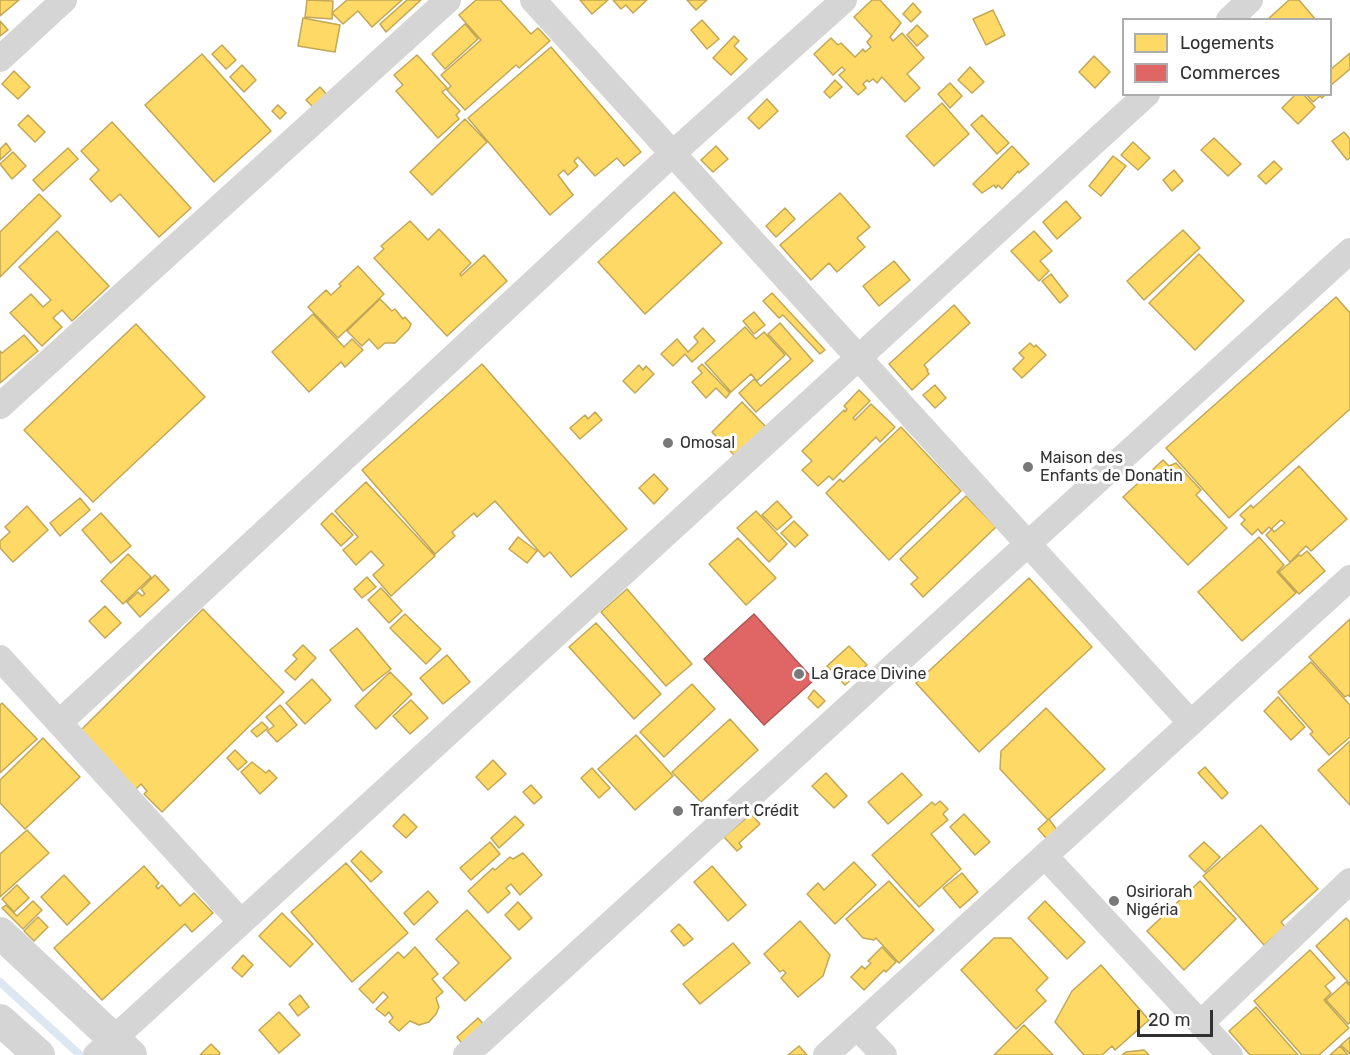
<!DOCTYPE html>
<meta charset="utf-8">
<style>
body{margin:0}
#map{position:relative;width:1350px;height:1055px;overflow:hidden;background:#fff;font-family:Rubik,sans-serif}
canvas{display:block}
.legend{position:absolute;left:1122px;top:18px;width:210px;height:78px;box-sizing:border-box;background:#fff;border:2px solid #adadad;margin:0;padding:8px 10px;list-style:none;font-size:18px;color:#313131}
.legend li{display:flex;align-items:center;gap:12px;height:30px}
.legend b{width:30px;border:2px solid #adadad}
.scale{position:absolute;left:1137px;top:1010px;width:76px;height:27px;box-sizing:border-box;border:3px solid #313131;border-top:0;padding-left:8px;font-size:18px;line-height:21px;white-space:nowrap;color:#313131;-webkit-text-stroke:4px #fff;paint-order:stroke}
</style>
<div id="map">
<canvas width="1350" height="1055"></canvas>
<ul class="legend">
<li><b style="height:16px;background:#ffd966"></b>Logements</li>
<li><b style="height:16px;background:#e06666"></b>Commerces</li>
</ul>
<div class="scale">20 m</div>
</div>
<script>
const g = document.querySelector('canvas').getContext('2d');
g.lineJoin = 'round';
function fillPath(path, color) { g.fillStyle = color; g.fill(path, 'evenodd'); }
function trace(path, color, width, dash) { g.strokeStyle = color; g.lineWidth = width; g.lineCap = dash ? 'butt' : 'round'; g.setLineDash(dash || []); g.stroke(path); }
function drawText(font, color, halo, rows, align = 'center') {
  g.font = font + ' Rubik,sans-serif'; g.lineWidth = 6; g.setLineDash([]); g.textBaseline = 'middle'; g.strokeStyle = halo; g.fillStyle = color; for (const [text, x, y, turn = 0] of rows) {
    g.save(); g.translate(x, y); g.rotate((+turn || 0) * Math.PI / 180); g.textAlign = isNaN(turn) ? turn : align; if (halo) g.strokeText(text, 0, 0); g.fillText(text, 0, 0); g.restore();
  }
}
const homes = new Path2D(`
 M 0,0 L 19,0 L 0,16 Z
 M 307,0 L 333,1 L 332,19 L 305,17 Z
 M 347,0 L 402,0 L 372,27 L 358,11 L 343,24 L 332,13 Z
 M 407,0 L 421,0 L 386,32 L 380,24 Z
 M 476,0 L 500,0 L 531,34 L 538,28 L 550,41 L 519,68 L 516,65 L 465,110 L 447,90 L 451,86 L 441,75 L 481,40 L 459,15 Z
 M 580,0 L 608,0 L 592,14 Z
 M 613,0 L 647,0 L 633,13 L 626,5 L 621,9 Z
 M 687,0 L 707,0 L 696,10 Z
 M 872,0 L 880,0 L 901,23 L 890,37 L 893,41 L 902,33 L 924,58 L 907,74 L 920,88 L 905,102 L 882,77 L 877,83 L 873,79 L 869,82 L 867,80 L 863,84 L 866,88 L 858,95 L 839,75 L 845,70 L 842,67 L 833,75 L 814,54 L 831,38 L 838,45 L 841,43 L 855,57 L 863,49 L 865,52 L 871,47 L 867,42 L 872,36 L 854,17 Z
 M 1289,0 L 1299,0 L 1316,20 L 1267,20 Z
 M 913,3 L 921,12 L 911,22 L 903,14 Z
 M 993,10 L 1005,35 L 986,45 L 973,19 Z
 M 303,18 L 340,25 L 335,52 L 298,46 Z
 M 702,20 L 719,39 L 707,49 L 691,30 Z
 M 0,21 L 8,30 L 0,36 Z
 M 465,24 L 478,39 L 445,69 L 432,54 Z
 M 917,25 L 928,36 L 917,46 L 907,35 Z
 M 734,36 L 739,41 L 734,46 L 747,59 L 731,75 L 713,58 Z
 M 222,45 L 236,60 L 226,69 L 212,54 Z
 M 551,47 L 641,152 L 624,166 L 617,158 L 595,176 L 578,157 L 574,161 L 578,166 L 568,175 L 564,170 L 558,175 L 573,195 L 550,215 L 468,118 Z
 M 1350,53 L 1350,69 L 1330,86 L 1330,70 Z
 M 202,54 L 271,131 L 214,182 L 145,105 Z
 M 417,55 L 447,88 L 442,92 L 460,111 L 456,115 L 459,119 L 438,138 L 396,91 L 403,85 L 394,75 Z
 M 1094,56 L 1110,72 L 1095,88 L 1079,72 Z
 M 242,65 L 256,80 L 244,92 L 230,77 Z
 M 970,67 L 984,82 L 972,93 L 958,80 Z
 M 14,71 L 30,87 L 18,99 L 2,84 Z
 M 835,80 L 842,87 L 830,98 L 824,92 Z
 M 950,83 L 962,96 L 950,108 L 938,94 Z
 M 320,87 L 329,97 L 316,110 L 306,100 Z
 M 1296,94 L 1303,94 L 1315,107 L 1298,124 L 1282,108 Z
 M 1306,94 L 1326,94 L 1322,98 L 1320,96 L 1313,102 Z
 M 767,99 L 778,111 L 759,129 L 748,118 Z
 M 942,103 L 969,134 L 934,166 L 906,136 Z
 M 278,105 L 286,113 L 280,119 L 272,111 Z
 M 28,115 L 45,132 L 35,142 L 18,125 Z
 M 982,115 L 1009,143 L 997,154 L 971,125 Z
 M 465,119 L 487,142 L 432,195 L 410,172 Z
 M 112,122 L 191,208 L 159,237 L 120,194 L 111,202 L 90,179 L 99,170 L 81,151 Z
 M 1344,132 L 1350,139 L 1350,158 L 1347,160 L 1332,141 Z
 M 1214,138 L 1241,164 L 1228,176 L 1201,150 Z
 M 1133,142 L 1150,158 L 1138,170 L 1121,155 Z
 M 6,143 L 11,150 L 0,160 L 0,149 Z
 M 716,146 L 728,159 L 713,172 L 701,160 Z
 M 1012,146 L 1029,164 L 1019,173 L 1018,171 L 1002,189 L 998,185 L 996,188 L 994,185 L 982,193 L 973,184 Z
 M 68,148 L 78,159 L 43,191 L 33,180 Z
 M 13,152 L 26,166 L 12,179 L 0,164 Z
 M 1113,156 L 1126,166 L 1101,196 L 1089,186 Z
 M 1274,161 L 1282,169 L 1266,184 L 1258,176 Z
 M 1174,170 L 1183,181 L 1172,191 L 1163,180 Z
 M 674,192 L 722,243 L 645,314 L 598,262 Z
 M 840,193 L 870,227 L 857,238 L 865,247 L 837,272 L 829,263 L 811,280 L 780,245 Z
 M 39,194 L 61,216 L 0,277 L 0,232 Z
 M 1066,201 L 1081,218 L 1057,239 L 1043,222 Z
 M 785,208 L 795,219 L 776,237 L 766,226 Z
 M 410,221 L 428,240 L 439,229 L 471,263 L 460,274 L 461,276 L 484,255 L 507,281 L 447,336 L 374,258 L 384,249 L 381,246 Z
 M 1183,230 L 1200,248 L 1144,300 L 1127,281 Z
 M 57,231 L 109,286 L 72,321 L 62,310 L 53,318 L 62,327 L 42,346 L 10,313 L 31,294 L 43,307 L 51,300 L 19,267 Z
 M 1034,231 L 1052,251 L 1040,261 L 1049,271 L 1039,281 L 1011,251 Z
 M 1199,254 L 1244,301 L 1195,350 L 1149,303 Z
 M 894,261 L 910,280 L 879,306 L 863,286 Z
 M 358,266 L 384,294 L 338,338 L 308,307 L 326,290 L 331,295 L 341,286 L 339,284 Z
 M 1051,274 L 1068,296 L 1060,303 L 1042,281 Z
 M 772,293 L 825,350 L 820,354 L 783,315 L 779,318 L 763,301 Z
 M 1336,297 L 1350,313 L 1350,409 L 1229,518 L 1166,448 Z
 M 380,299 L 392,311 L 395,309 L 403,319 L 405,317 L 411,324 L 409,329 L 395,343 L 385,343 L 378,349 L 369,339 L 362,346 L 347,331 Z
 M 954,305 L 970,323 L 924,365 L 928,370 L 927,371 L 929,374 L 912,390 L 889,364 Z
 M 754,312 L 765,325 L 754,334 L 743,321 Z
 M 313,314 L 344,347 L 352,339 L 363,350 L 345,367 L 341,362 L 309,392 L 272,352 Z
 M 780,323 L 813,361 L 756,412 L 739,393 L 754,379 L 761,386 L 791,359 L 768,334 Z
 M 136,324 L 205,397 L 93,502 L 24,430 Z
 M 745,327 L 756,339 L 764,332 L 785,355 L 757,381 L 751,374 L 731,392 L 705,363 Z
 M 703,328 L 715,341 L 692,362 L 685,354 L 673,366 L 661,354 L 677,339 L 688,352 L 698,342 L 694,337 Z
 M 24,335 L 38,351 L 0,383 L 0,351 L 2,353 Z
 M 1030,343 L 1034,347 L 1036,345 L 1046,355 L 1022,378 L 1013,369 L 1024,358 L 1019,353 Z
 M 482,364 L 627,529 L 571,577 L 550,552 L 544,557 L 495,501 L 477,517 L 474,513 L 452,532 L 455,536 L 435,554 L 362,470 Z
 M 702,364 L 730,393 L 726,398 L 716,388 L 706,398 L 692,382 L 702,373 L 698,368 Z
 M 639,365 L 643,370 L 646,366 L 654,374 L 635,393 L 623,381 Z
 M 935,385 L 946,398 L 935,408 L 923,395 Z
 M 859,390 L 870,401 L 853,418 L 855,420 L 871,404 L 895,427 L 880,442 L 876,437 L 833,480 L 829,476 L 818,486 L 802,470 L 812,461 L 802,451 L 844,410 L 845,412 L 847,409 L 844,406 Z
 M 742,402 L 767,428 L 738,459 L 712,432 Z
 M 595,412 L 602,420 L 580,439 L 570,428 L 585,415 L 588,419 Z
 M 901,427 L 961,491 L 889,560 L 826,493 L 840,479 L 843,482 Z
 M 1163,460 L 1169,466 L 1176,463 L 1201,490 L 1196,495 L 1227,528 L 1188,565 L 1123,497 Z
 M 1299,466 L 1347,519 L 1311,551 L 1306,546 L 1290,562 L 1266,535 L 1272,529 L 1274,532 L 1285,523 L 1281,520 L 1271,529 L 1269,527 L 1262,534 L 1258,529 L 1252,535 L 1241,524 L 1245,520 L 1240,515 L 1251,505 L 1253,508 Z
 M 654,474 L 668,489 L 654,504 L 639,488 Z
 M 366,482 L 435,556 L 391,596 L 373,575 L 384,565 L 371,551 L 356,565 L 343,550 L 358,537 L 335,511 Z
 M 966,496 L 996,527 L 923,597 L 911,584 L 918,578 L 900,559 Z
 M 80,498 L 90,510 L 60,536 L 50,523 Z
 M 777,501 L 792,517 L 777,530 L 762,515 Z
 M 27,506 L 48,530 L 13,562 L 0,548 L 0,541 L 10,532 L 5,527 Z
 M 756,511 L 787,544 L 769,562 L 737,528 Z
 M 101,513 L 131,546 L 111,563 L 82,530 Z
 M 332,513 L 353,535 L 341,546 L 321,524 Z
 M 794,521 L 808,535 L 795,547 L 781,533 Z
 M 518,537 L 537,551 L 527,563 L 509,549 Z
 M 1259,537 L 1284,565 L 1277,572 L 1296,593 L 1242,641 L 1198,592 Z
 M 738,538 L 776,578 L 746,605 L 709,564 Z
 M 1307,551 L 1325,571 L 1299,594 L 1279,572 L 1299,555 L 1301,556 Z
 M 128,554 L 151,577 L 123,604 L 101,581 Z
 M 155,575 L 169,590 L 140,617 L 127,602 L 138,592 L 142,596 L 145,594 L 141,589 Z
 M 367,577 L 376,587 L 362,598 L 354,589 Z
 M 1029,578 L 1092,647 L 979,752 L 916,683 Z
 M 381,588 L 402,611 L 389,623 L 368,600 Z
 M 627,589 L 692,664 L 666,686 L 601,612 Z
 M 105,606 L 121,623 L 105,638 L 89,621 Z
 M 203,609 L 284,692 L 162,812 L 144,794 L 147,791 L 141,784 L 135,790 L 78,733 Z
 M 405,614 L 441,649 L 426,664 L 390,628 Z
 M 1350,619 L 1350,697 L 1348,695 L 1345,697 L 1309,657 Z
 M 596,623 L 661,694 L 634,719 L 569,647 Z
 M 357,628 L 391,669 L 363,691 L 330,650 Z
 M 303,645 L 316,658 L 295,680 L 285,671 L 297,659 L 293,655 Z
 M 849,646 L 867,665 L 845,685 L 827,666 Z
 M 447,655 L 470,682 L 443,704 L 420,678 Z
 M 1311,662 L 1350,705 L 1350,737 L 1329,755 L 1310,734 L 1313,732 L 1278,692 Z
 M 390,672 L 412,694 L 376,729 L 355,706 Z
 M 312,679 L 331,700 L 305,724 L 286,703 Z
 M 692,684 L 715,709 L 664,757 L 640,732 Z
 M 814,690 L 825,701 L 818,708 L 808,698 Z
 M 1278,697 L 1305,727 L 1291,740 L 1264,711 Z
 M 411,700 L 428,718 L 410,734 L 393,716 Z
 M 2,703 L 37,739 L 0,773 L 0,705 Z
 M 280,705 L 297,725 L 277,742 L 267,731 L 274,726 L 266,717 Z
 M 1046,708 L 1105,769 L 1048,820 L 1000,769 L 1001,751 Z
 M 730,719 L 758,750 L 701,802 L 672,772 Z
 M 262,722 L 268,728 L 257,737 L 251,731 Z
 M 636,735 L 673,776 L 635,810 L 598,769 Z
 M 43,738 L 80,777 L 25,829 L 0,803 L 0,780 Z
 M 1350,741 L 1350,805 L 1318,770 Z
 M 235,750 L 247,762 L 238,770 L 227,758 Z
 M 493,760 L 506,774 L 488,790 L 476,777 Z
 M 252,762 L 266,773 L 269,770 L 277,778 L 260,794 L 241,772 Z
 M 1205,767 L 1228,793 L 1222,799 L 1198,773 Z
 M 592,768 L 610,788 L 599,798 L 581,778 Z
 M 826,773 L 847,796 L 834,808 L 812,786 Z
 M 902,773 L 922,795 L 888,824 L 868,802 Z
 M 531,785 L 542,797 L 534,804 L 523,792 Z
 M 940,801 L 948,809 L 943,814 L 948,820 L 931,834 L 961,869 L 919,907 L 872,855 L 932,802 L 935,805 Z
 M 404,814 L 417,827 L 406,838 L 393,826 Z
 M 751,814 L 760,824 L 739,843 L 742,847 L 737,851 L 724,837 Z
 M 964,814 L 990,842 L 975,855 L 950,827 Z
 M 515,816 L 524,825 L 499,848 L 491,838 Z
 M 1049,819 L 1057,830 L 1047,839 L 1038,829 Z
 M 1261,825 L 1318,889 L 1281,922 L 1285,927 L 1264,945 L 1203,876 Z
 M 27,830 L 49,853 L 0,897 L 0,854 Z
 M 490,842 L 500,854 L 471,880 L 460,868 Z
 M 1204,842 L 1220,857 L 1205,872 L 1189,856 Z
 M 361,851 L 382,872 L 371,882 L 351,861 Z
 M 523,853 L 542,875 L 520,895 L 511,884 L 506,888 L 510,893 L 488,913 L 468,891 L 493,868 L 495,870 L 510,857 L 513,859 Z
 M 854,862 L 876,885 L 835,924 L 807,894 L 818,883 L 824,890 Z
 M 346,863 L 408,933 L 352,982 L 291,912 Z
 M 144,866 L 159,883 L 156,886 L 158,889 L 162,885 L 180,906 L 194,893 L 213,913 L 192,932 L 185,924 L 102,1000 L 54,948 Z
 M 712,866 L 746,905 L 728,921 L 694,882 Z
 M 962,873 L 978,892 L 960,908 L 943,888 Z
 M 64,875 L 90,903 L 67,925 L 41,897 Z
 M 889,881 L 934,930 L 899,963 L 876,938 L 874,940 L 863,938 L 846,919 Z
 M 1200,881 L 1236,919 L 1184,970 L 1147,931 Z
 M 17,885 L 29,898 L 14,912 L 2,899 Z
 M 428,891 L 438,902 L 414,925 L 404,913 Z
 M 33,901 L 42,910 L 23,929 L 2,908 L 6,905 L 17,916 Z
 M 1045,901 L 1085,942 L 1067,959 L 1028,918 Z
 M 518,902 L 532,918 L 519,930 L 505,915 Z
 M 467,910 L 511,958 L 465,1001 L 443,978 L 459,963 L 436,939 Z
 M 282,913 L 313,944 L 290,967 L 259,936 Z
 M 38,917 L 48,927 L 34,941 L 24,931 Z
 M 1346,918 L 1350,922 L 1350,984 L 1316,946 Z
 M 800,921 L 830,955 L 823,976 L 798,997 L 781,978 L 786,973 L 783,970 L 780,972 L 764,954 Z
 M 679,924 L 693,939 L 684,946 L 671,931 Z
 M 994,938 L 1011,938 L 1048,978 L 1036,990 L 1046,1001 L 1016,1029 L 961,970 Z
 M 733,943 L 750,963 L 700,1004 L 683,984 Z
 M 415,947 L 438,974 L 432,979 L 443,992 L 436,998 L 439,1007 L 436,1014 L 429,1022 L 419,1025 L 410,1021 L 399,1031 L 389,1022 L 393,1018 L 389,1012 L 385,1016 L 376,1009 L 388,997 L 383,992 L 373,1003 L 359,989 L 398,952 L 404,958 Z
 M 882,947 L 896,962 L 886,972 L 884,970 L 864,990 L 851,977 L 862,966 L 865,969 L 871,963 L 868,961 Z
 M 1310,950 L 1335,978 L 1325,986 L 1331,993 L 1324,1000 L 1349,1028 L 1319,1055 L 1302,1055 L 1254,1001 Z
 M 243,955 L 253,965 L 242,977 L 232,968 Z
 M 1101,965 L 1149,1020 L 1115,1050 L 1112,1046 L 1102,1055 L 1084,1055 L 1055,1022 L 1072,991 Z
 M 1346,982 L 1350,986 L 1350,1023 L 1348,1024 L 1326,1000 Z
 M 300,995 L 309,1007 L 298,1016 L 289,1004 Z
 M 1256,1007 L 1298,1055 L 1250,1055 L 1229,1031 Z
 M 279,1012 L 300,1035 L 279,1053 L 259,1030 Z
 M 478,1018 L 487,1028 L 464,1046 L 457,1037 Z
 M 1024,1025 L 1053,1055 L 994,1055 Z
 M 1350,1037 L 1350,1054 L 1341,1045 Z
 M 211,1044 L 220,1053 L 219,1055 L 200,1055 Z
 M 799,1046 L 807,1055 L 788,1055 Z
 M 1340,1046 L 1348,1055 L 1330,1055 Z
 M 1144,1050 L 1149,1055 L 1122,1055 L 1126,1052 Z`);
fillPath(homes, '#ffd966');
trace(homes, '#c1a756', 1.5);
const shops = new Path2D(`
 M 754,614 L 814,680 L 764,725 L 704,659 Z`);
fillPath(shops, '#e06666');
trace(shops, '#ac5656', 1.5);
trace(new Path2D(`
 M 0,982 L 80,1055`), '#dce7f2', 8);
trace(new Path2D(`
 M 533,0 L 1191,723
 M 1229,20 L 1250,0
 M 0,59 L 64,0
 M 0,406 L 448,0
 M 0,658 L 241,922
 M 59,723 L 672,154 L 844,0
 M 1045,856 L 1230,1055
 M 1201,1023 L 1350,881
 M 857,1027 L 884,1055
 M 96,1055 L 1147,94
 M 466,1055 L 1350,251
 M 826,1055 L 1350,578`), '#d5d5d5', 26);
trace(new Path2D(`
 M 0,933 L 131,1055
 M 0,1020 L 39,1055`), '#d5d5d5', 32);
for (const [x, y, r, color] of [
 [668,443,6,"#797979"],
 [1028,467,6,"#797979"],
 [799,674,6,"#797979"],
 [678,811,6,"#797979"],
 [1114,901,6,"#797979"]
]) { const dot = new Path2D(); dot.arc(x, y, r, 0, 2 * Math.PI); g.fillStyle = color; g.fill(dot); trace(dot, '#fff', 2); }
drawText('16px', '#313131', '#fff', [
 ["Omosal",680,443],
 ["Maison des",1040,458],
 ["Enfants de Donatin",1040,476],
 ["La Grace Divine",811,674],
 ["Tranfert Crédit",690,811],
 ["Osiriorah",1126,892],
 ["Nigéria",1126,910]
], 'left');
</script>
